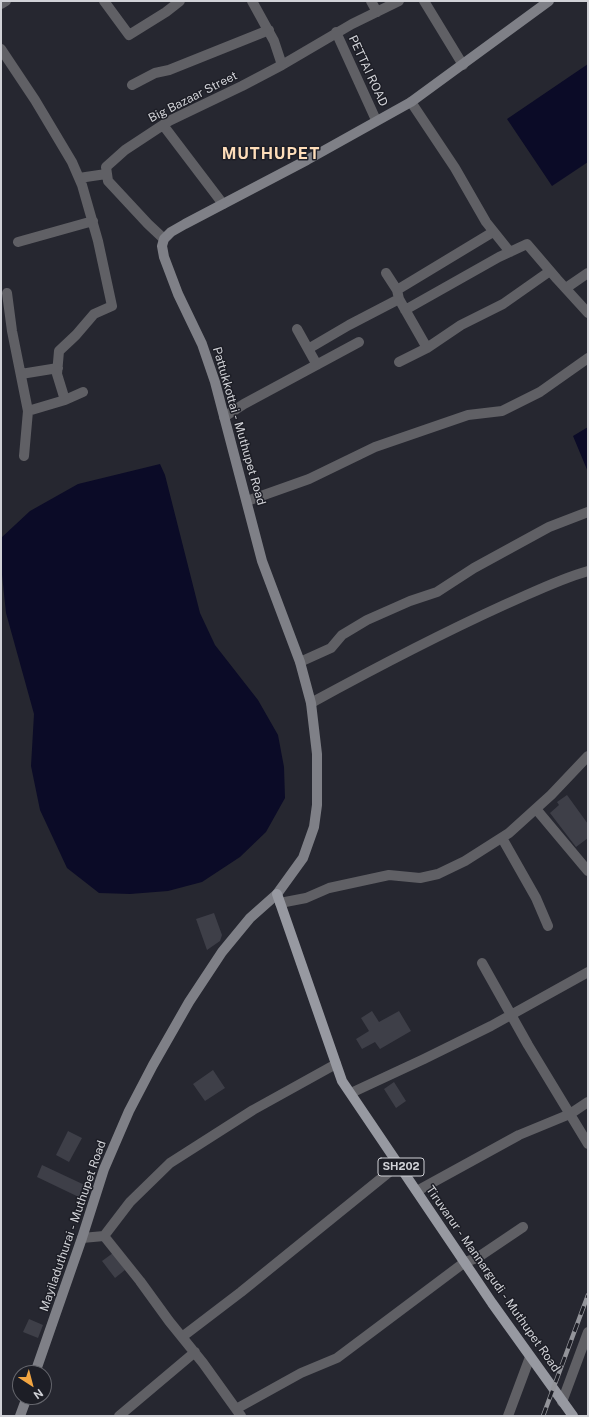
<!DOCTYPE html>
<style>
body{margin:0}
#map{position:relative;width:589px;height:1417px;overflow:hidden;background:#262730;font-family:"Public Sans",sans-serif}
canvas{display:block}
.frame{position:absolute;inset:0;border:2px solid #d1d2d7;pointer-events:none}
.north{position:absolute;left:12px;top:1365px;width:40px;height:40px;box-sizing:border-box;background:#1d1e26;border:1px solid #65666d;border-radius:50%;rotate:144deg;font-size:11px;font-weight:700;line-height:16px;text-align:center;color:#d1d2d7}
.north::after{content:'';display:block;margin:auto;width:14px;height:18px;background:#f2a541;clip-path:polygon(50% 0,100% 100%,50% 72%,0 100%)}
</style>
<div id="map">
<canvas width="589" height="1417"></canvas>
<div class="frame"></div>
<div class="north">N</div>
</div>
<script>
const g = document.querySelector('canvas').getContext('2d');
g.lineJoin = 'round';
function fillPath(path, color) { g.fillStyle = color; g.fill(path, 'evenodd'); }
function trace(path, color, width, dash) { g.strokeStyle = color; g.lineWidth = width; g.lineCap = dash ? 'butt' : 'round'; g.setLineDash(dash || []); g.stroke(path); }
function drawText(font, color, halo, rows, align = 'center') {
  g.font = font + ' "Public Sans",sans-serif'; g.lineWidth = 3; g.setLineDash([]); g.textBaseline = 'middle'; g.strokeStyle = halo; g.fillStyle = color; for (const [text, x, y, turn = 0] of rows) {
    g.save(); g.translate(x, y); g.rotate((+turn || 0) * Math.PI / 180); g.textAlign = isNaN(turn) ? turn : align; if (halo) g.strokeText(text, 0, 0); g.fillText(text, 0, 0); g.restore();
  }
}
fillPath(new Path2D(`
 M 588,64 L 588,162 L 552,186 L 507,119 Z
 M 588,427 L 588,472 L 573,436 Z
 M 160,464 L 165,475 L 200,613 L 215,645 L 258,700 L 278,735 L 284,767 L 285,798 L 266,832 L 240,857 L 202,882 L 168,891 L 130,894 L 99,893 L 67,868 L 40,810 L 31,766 L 34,714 L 6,613 L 1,565 L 1,538 L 30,511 L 78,484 Z`), '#0b0b27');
fillPath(new Path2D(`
 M 567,795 L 588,824 L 588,838 L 576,847 L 550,813 L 559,805 L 557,802 Z
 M 214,913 L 222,935 L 220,941 L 207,950 L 196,919 Z
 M 372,1011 L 379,1022 L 399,1011 L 411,1031 L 380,1049 L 375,1042 L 362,1049 L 356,1039 L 369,1031 L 361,1018 Z
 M 213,1070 L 225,1088 L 205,1101 L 193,1084 Z
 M 394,1082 L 406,1101 L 396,1108 L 384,1089 Z
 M 68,1131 L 82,1138 L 69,1162 L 56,1155 Z
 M 42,1165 L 91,1188 L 85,1200 L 37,1177 Z
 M 113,1253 L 125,1270 L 115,1278 L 102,1261 Z
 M 29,1319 L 43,1325 L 38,1338 L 23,1332 Z`), '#3e3f48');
trace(new Path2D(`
 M 104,1 L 129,35 L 166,12 L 180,1
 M 252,1 L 274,41 L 282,65
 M 371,1 L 377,12
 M 424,1 L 463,65
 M 1,4 L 6,1
 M 336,32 L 376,120
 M 1,49 L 35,100 L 72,162 L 82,185 L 98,241 L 112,306 L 94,314 L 76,335 L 59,351 L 57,374 L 65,400
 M 132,85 L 155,73 L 169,70 L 269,30
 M 411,102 L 455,168 L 486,222 L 510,252
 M 163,125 L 223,204
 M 79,178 L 106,174
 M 164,239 L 148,224 L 108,181 L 106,167 L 125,150 L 169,121 L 242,86 L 282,65 L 352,24 L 399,1
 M 18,242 L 93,221
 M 386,273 L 397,290 L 399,299 L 427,348
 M 566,288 L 588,273
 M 397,290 L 493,232
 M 7,293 L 12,331 L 28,411 L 24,456
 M 405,310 L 499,257 L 527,244 L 557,279 L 588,313
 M 297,329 L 317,365
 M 308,349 L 349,325 L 399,299
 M 399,362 L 427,348 L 461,325 L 503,304 L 550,271
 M 21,374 L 58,368
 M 28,411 L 65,400 L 83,392
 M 224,417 L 244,404 L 359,342
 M 247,501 L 309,479 L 375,447 L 468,415 L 502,411 L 540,392 L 588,358
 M 300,662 L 331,648 L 342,635 L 367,620 L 410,601 L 437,592 L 474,568 L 549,527 L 588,512
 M 311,703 C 375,668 438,635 504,605 C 532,593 559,579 588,571
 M 536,809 L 588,871
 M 502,838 L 536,898 L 548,926
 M 280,903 L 306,898 L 329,888 L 389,875 L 420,878 L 438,874 L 465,861 L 509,833 L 551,795 L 588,756
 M 482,963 L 528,1045 L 588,1144
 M 351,1093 L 424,1059 L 491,1026 L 588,972
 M 417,1191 L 519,1135 L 570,1114 L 588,1102
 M 104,1236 L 140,1281 L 169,1321 L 203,1363 L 241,1416
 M 82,1238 L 104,1236 L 130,1202 L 170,1163 L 253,1110 L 336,1064
 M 182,1337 L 241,1292 L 399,1164
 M 562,1402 L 588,1332
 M 236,1409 L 301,1373 L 337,1358 L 465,1262 L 477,1258 L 523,1227
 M 119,1416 L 195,1352
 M 508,1416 L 530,1357`), '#606065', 10);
trace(new Path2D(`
 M 35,1373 L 82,1238 L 104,1169 L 129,1111 L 153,1065 L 189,1002 L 222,952 L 250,918 L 277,894 L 303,858 L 314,827 L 317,805 L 317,754 L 311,703 L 300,662 L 262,561 L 215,382 L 202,344 L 178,294 L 164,257 L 162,246 L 164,239 L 171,232 L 185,224 L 307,160 L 411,102 L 549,1
 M 20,1416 L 27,1397`), '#7f8087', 10);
trace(new Path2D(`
 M 277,894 L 342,1081 L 492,1303 L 573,1416`), '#9799a1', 10);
const rail = new Path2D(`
 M 543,1416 L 588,1295`);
trace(rail, '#93949a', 4.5);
trace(rail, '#1d1e26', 3, [9]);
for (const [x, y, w] of [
 [401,1167,46]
]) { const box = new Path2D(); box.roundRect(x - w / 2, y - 9, w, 18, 3); g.fillStyle = '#1d1e26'; g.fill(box); trace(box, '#d1d2d7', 1); }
drawText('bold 11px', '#d1d2d7', null, [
 ["SH202",401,1167]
]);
drawText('12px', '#d1d2d7', '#1d1e26', [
 ["PETTAI ROAD",368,71,65],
 ["Big Bazaar Street",193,97,-27],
 ["Pattukkottai - Muthupet Road",239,426,74],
 ["Mayiladuthurai - Muthupet Road",73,1226,-71],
 ["Tiruvarur - Mannargudi - Muthupet Road",493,1279,55]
]);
g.letterSpacing = '1px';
drawText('bold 16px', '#feddb9', '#1d1e26', [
 ["MUTHUPET",271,154]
]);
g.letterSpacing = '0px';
</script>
